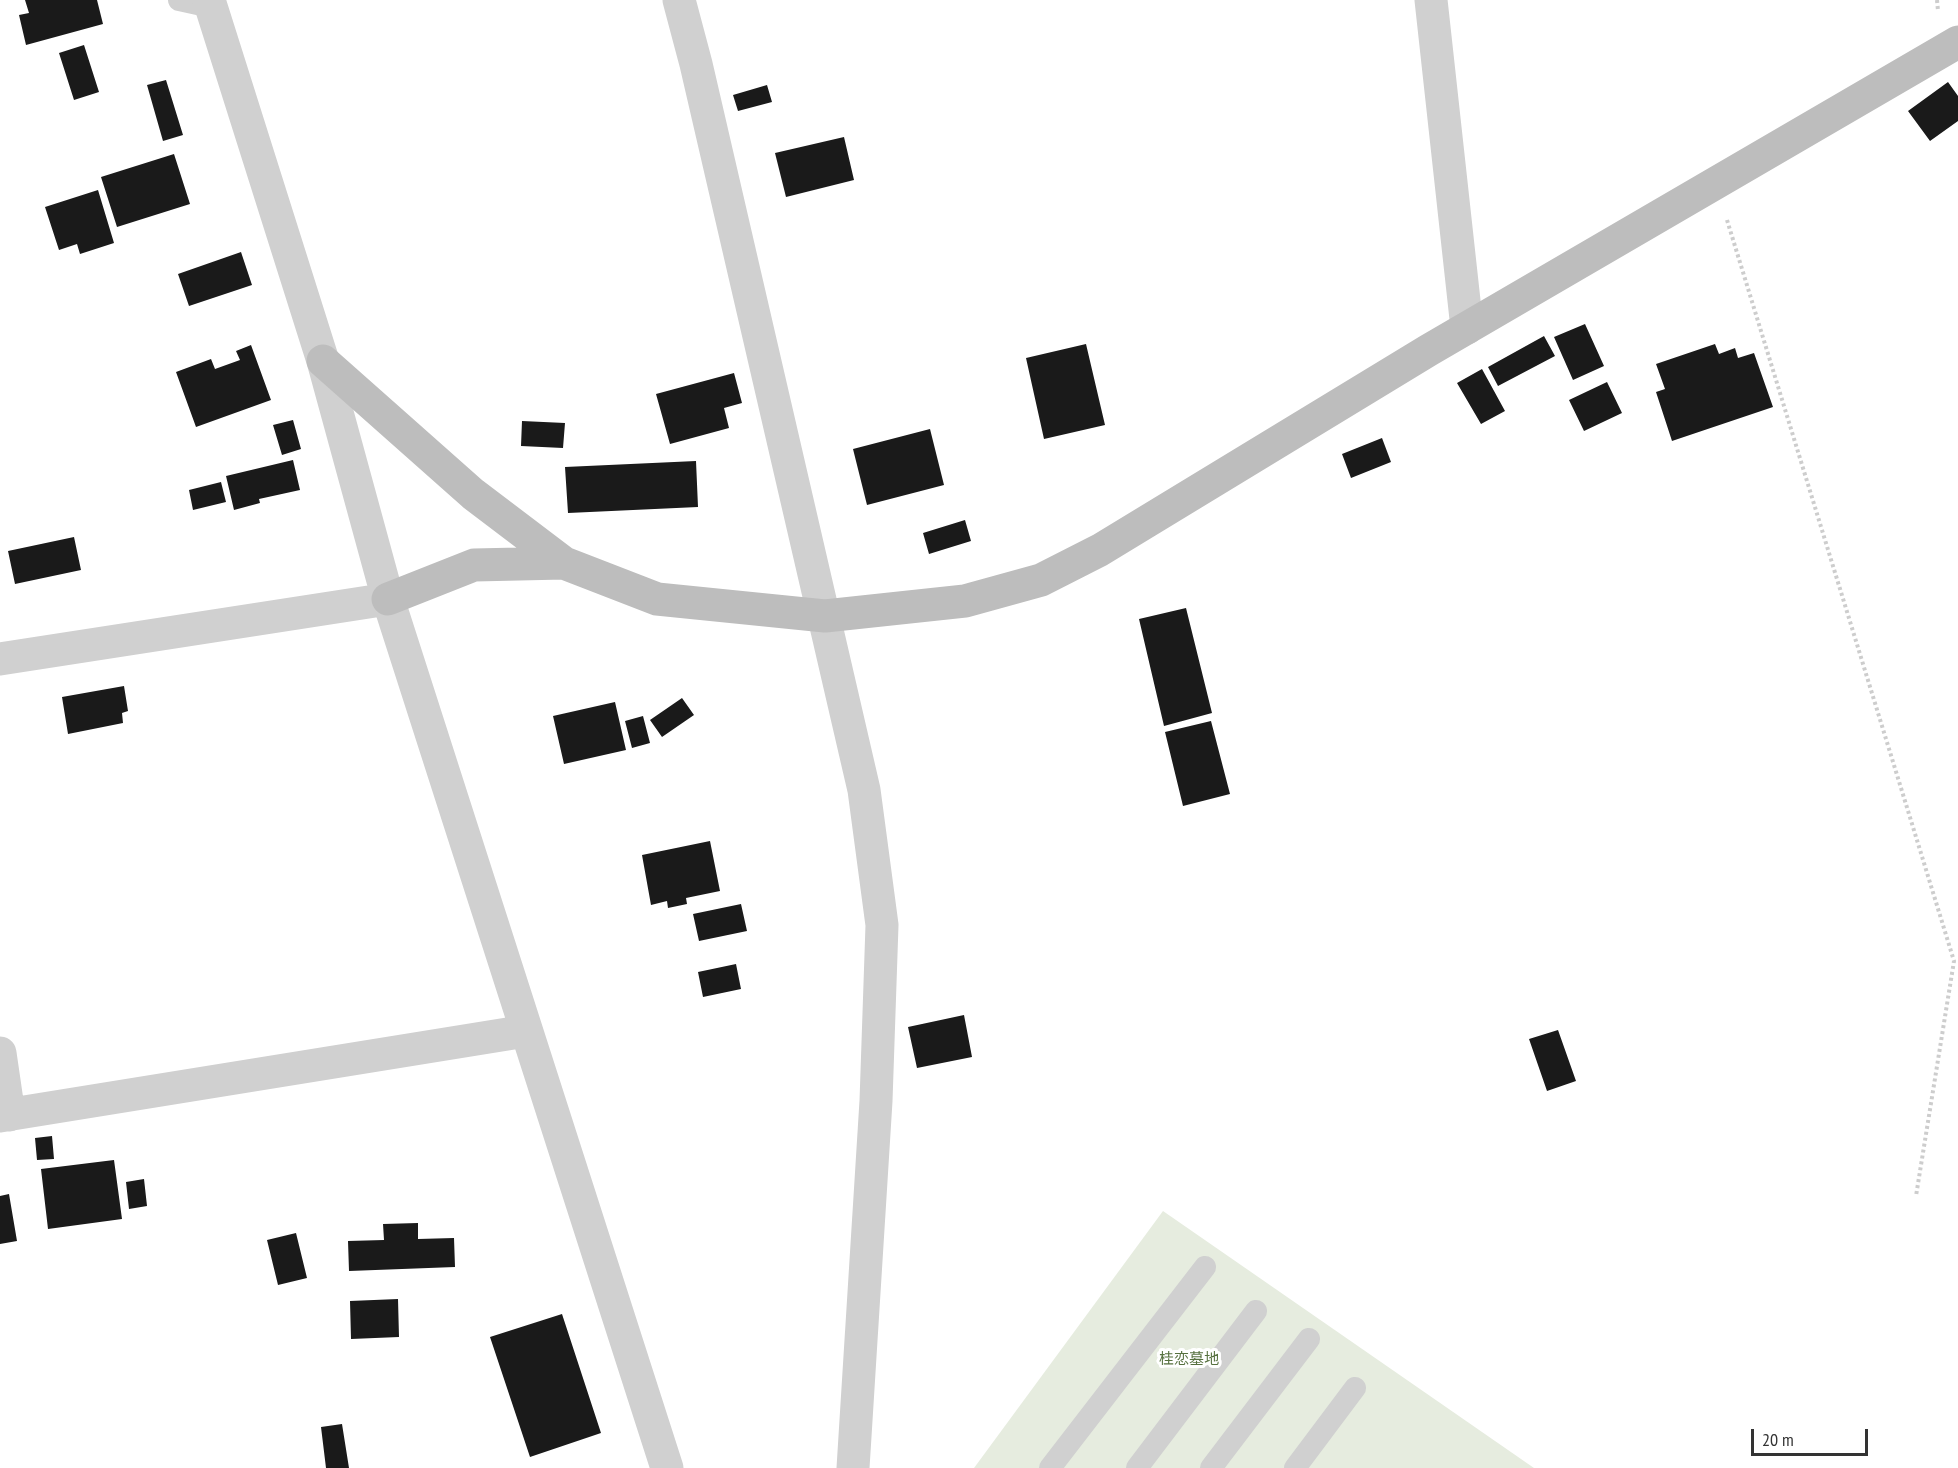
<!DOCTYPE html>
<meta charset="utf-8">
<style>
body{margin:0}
#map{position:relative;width:1958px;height:1468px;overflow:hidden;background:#fff;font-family:"PT Sans Narrow",sans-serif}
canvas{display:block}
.scale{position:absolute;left:1751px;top:1429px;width:117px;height:27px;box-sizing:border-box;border:3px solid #333;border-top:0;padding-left:8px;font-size:18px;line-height:21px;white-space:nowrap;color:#333;-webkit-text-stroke:4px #fff;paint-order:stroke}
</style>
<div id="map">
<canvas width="1958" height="1468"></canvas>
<div class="scale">20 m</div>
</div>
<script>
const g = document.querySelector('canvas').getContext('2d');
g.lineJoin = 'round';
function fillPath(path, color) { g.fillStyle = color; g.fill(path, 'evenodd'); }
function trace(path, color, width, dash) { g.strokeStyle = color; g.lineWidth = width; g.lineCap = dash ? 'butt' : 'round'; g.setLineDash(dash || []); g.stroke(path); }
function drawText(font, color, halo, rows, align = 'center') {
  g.font = font + ' "PT Sans Narrow","Noto Sans JP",sans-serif'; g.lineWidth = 6; g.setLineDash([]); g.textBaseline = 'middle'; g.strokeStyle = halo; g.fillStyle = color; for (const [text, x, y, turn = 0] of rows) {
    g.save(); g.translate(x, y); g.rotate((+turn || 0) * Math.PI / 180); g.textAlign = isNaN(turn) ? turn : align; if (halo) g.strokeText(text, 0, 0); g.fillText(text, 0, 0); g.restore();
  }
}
fillPath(new Path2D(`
 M 1163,1211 L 1534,1468 L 974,1468 Z`), '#e6ecdf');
fillPath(new Path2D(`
 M 25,0 L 97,0 L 103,24 L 26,45 L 19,15 L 29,13 Z
 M 84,45 L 99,92 L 74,100 L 59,53 Z
 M 166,80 L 183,135 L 163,141 L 147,85 Z
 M 1948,82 L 1958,96 L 1958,121 L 1930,141 L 1908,111 Z
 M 767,85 L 772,102 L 738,111 L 733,95 Z
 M 844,137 L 854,180 L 786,197 L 775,153 Z
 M 174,154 L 190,204 L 117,227 L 101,177 Z
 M 98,190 L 114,243 L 80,254 L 77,244 L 59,250 L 45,207 Z
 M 241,252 L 252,285 L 189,306 L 178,274 Z
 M 1585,324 L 1604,366 L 1573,380 L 1554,337 Z
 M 1544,336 L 1555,356 L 1498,386 L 1488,367 Z
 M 1086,344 L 1105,425 L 1044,439 L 1026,358 Z
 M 1715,344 L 1719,354 L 1735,348 L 1738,358 L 1754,353 L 1773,407 L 1672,441 L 1656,392 L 1665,389 L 1656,364 Z
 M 251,345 L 271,400 L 196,427 L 176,372 L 211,359 L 215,369 L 240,360 L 236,351 Z
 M 1482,369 L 1505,411 L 1481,424 L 1457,383 Z
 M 734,373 L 742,403 L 724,408 L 729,428 L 670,444 L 656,394 Z
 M 1607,382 L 1622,413 L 1584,431 L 1569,400 Z
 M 293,420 L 301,449 L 282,455 L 273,425 Z
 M 522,421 L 565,423 L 563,448 L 521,446 Z
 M 930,429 L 944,485 L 867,505 L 853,449 Z
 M 1382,438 L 1391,462 L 1351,478 L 1342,454 Z
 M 293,460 L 300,490 L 259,499 L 260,503 L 234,510 L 226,476 Z
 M 696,461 L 698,507 L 568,513 L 565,467 Z
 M 221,482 L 226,502 L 193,510 L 189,490 Z
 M 965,520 L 971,541 L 929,554 L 923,533 Z
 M 74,537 L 81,570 L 15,584 L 8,551 Z
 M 1186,608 L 1212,713 L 1164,726 L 1139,619 Z
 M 124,686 L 128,711 L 122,713 L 123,723 L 68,734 L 62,697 Z
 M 682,698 L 694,715 L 662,737 L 650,720 Z
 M 615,702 L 626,750 L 564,764 L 553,716 Z
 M 643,716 L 650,743 L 632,748 L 625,721 Z
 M 1211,721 L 1230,794 L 1183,806 L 1165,732 Z
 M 710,841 L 720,891 L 686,898 L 687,904 L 668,908 L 667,901 L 651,905 L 642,855 Z
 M 741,904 L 747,931 L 699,941 L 693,914 Z
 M 736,964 L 741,989 L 703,997 L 698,972 Z
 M 964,1015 L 972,1057 L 917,1068 L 908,1027 Z
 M 1558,1030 L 1576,1081 L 1547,1091 L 1529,1039 Z
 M 52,1136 L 54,1159 L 37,1160 L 35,1138 Z
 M 114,1160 L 122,1219 L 48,1229 L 41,1169 Z
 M 144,1179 L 147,1206 L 129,1209 L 126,1182 Z
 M 9,1194 L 17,1241 L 0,1244 L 0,1196 Z
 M 418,1223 L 418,1239 L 454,1238 L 455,1267 L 349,1271 L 348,1241 L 384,1240 L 383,1224 Z
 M 296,1233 L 307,1278 L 278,1285 L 267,1240 Z
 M 398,1299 L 399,1337 L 351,1339 L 350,1301 Z
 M 562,1314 L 601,1433 L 530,1457 L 490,1337 Z
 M 342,1424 L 349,1468 L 326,1468 L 321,1427 Z`), '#1a1a1a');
trace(new Path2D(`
 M 1937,0 L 1938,11
 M 1727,220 L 1954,961 L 1916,1196`), '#cdcdcd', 4, [3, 3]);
trace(new Path2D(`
 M 179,0 L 211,7
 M 1050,1468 L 1205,1267
 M 1137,1468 L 1256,1311
 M 1211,1468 L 1309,1339
 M 1295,1468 L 1355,1388`), '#d0d0d0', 22);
trace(new Path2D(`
 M 209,0 L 323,361 L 388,599 L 667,1468
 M 679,0 L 696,64 L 864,790 L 882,925 L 876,1101 L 853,1468
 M 1431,0 L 1467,328
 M 0,659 L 388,599
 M 0,1053 L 9,1115
 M 0,1116 L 526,1031`), '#d0d0d0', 33);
trace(new Path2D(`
 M 323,361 L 473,494 L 564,563 L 657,599 L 825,616 L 965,601 L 1041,580 L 1100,550 L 1429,350 L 1958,42
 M 388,599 L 474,565 L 564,563`), '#bdbdbd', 33);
drawText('15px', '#56703f', '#fff', [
 ["桂恋墓地",1189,1360]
]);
</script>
